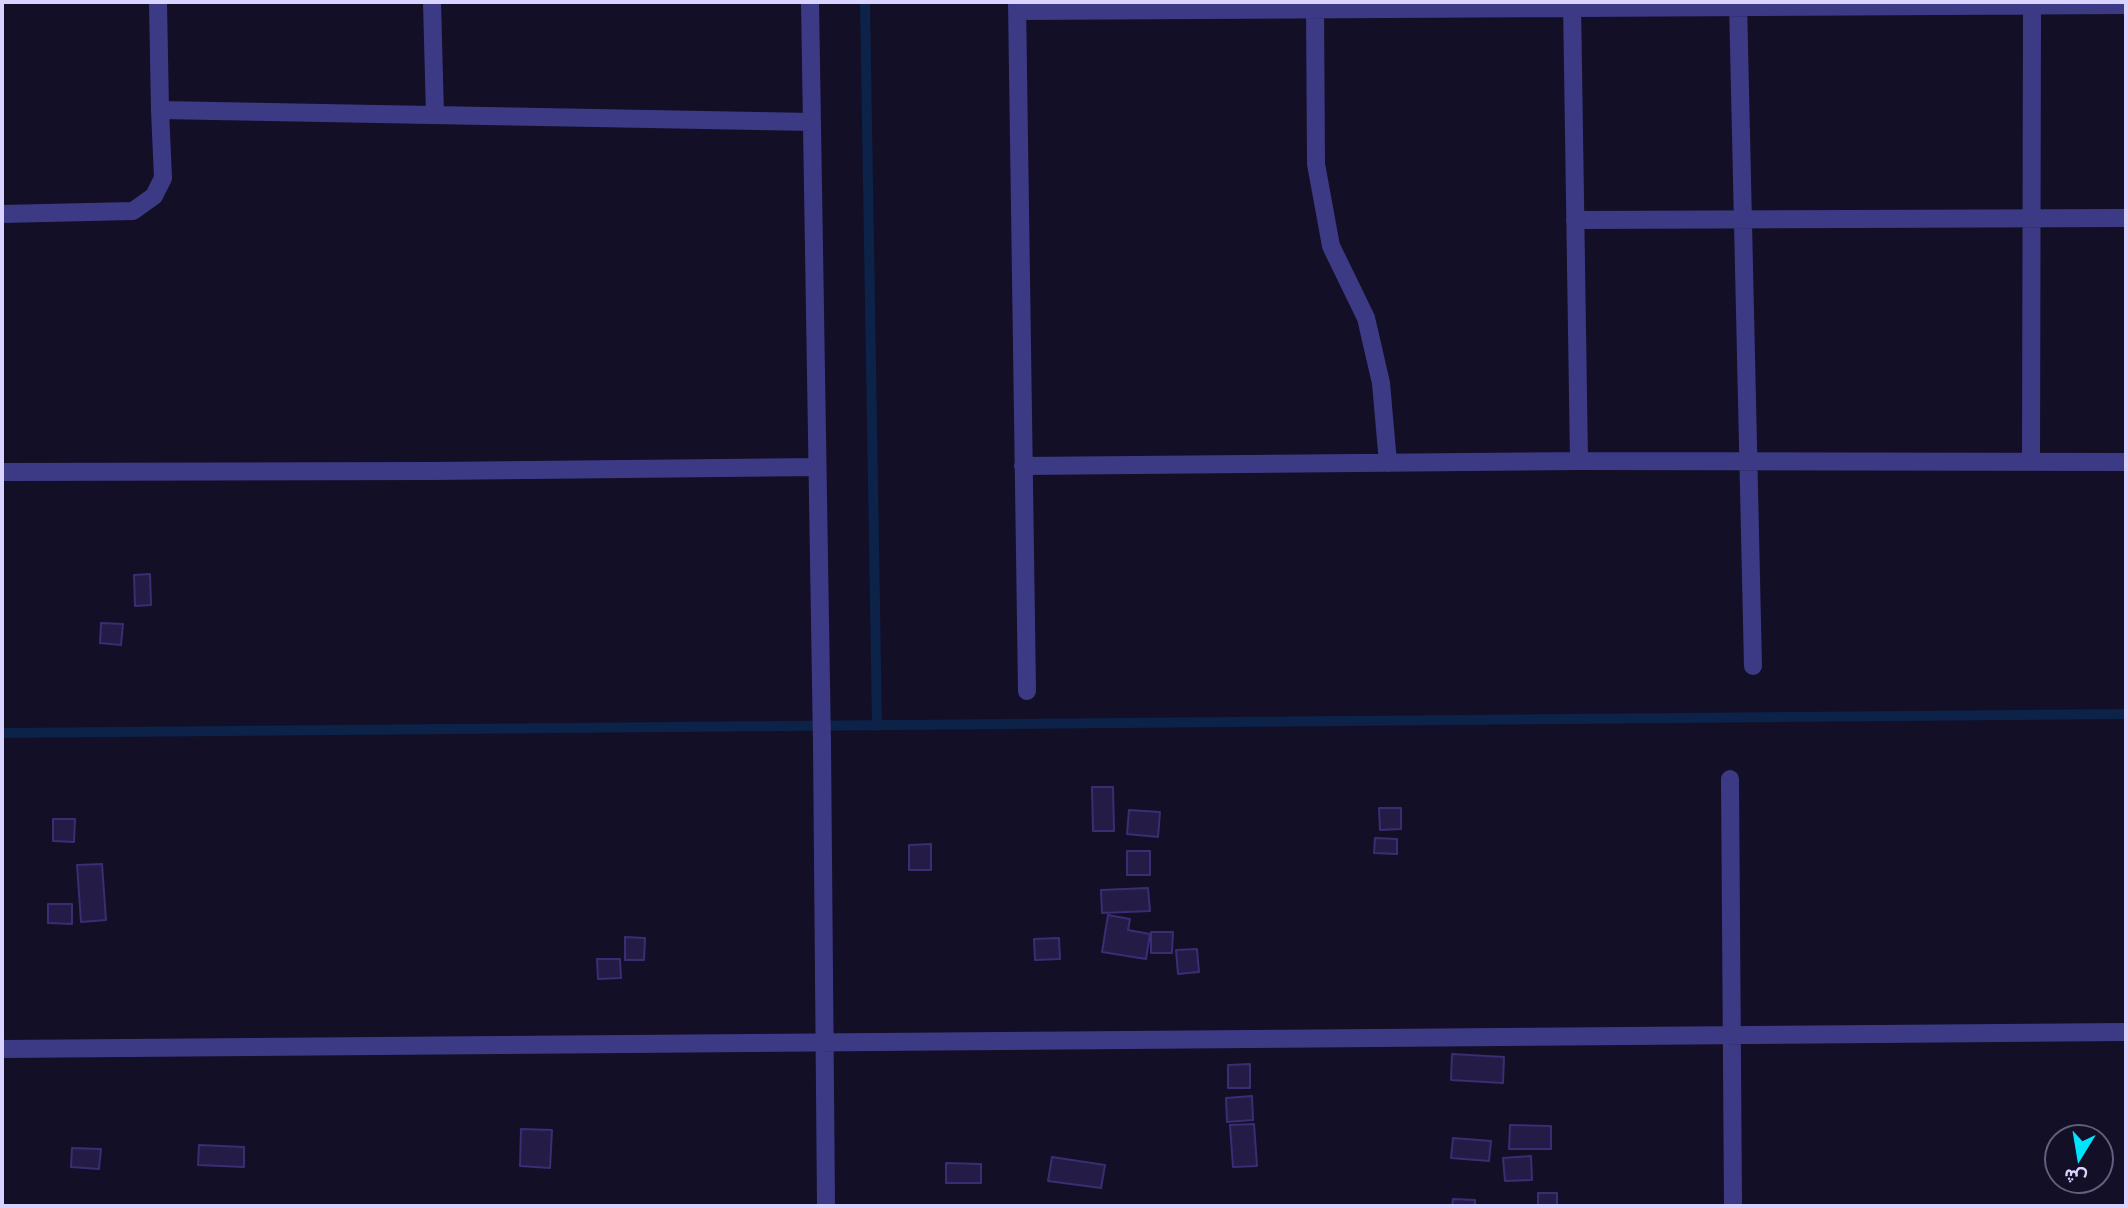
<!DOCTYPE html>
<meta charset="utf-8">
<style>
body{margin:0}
#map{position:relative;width:2128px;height:1208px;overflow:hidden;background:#130f26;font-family:"Archivo Narrow",Vazirmatn,sans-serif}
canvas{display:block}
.frame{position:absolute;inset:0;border:4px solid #d9d4ff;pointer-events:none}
.north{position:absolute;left:2044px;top:1124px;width:70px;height:70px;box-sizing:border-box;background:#130f26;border:2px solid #625e7d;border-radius:50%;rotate:191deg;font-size:19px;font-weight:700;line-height:28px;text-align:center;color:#d9d4ff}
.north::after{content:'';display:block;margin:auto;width:24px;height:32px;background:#00e5ff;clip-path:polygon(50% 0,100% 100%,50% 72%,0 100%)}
</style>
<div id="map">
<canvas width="2128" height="1208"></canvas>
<div class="frame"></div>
<div class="north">ش</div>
</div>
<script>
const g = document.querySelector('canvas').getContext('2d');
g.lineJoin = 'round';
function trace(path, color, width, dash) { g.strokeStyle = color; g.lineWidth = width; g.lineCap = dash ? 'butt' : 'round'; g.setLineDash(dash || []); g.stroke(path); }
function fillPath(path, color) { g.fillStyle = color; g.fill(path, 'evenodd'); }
trace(new Path2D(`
 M 865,2 L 877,726
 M 2,733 L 2126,714`), '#0c2248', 10);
const building = new Path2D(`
 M 150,574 L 151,605 L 135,606 L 134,575 Z
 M 101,623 L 123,624 L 121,645 L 100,643 Z
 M 1092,787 L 1113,787 L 1114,831 L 1093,831 Z
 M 1379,808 L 1401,808 L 1401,829 L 1380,830 Z
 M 1129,810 L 1160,812 L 1158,837 L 1127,834 Z
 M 53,819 L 75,819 L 74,842 L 53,841 Z
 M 1375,838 L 1397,839 L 1397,854 L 1374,853 Z
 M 931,844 L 931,870 L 909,870 L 909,845 Z
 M 1127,851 L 1150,851 L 1150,875 L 1127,875 Z
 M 102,864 L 106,920 L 81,922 L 77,865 Z
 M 1148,888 L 1150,911 L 1102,913 L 1101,890 Z
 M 48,904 L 72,904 L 72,924 L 48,923 Z
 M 1108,915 L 1130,919 L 1128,930 L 1150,934 L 1146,959 L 1102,952 Z
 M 1151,932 L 1173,932 L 1172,953 L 1151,953 Z
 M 625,937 L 645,938 L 644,960 L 625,960 Z
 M 1059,938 L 1060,959 L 1035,960 L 1034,939 Z
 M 1197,949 L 1199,972 L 1178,974 L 1176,950 Z
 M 597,959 L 620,959 L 621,978 L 598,979 Z
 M 1452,1054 L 1504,1057 L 1503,1083 L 1451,1080 Z
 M 1250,1064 L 1250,1088 L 1228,1088 L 1228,1065 Z
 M 1252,1096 L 1253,1120 L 1227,1122 L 1226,1098 Z
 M 1254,1124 L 1257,1166 L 1233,1167 L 1230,1125 Z
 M 1510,1125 L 1551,1126 L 1551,1149 L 1509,1149 Z
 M 521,1129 L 552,1130 L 550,1168 L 520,1166 Z
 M 1453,1138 L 1491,1141 L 1489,1161 L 1451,1158 Z
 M 199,1145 L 244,1147 L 244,1167 L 198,1165 Z
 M 72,1148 L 101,1149 L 99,1169 L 71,1167 Z
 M 1531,1156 L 1532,1180 L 1505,1181 L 1503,1158 Z
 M 1052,1157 L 1105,1165 L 1101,1188 L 1048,1181 Z
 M 946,1163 L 981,1164 L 981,1183 L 946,1183 Z
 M 1538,1193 L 1557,1193 L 1557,1206 L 1538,1206 Z
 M 1453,1199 L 1475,1200 L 1475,1206 L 1452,1206 Z`);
fillPath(building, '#241b47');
trace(building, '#3b2d73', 2);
trace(new Path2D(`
 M 432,2 L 435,115
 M 810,2 L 822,744 L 826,1206
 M 1017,2 L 1027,691
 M 1315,2 L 1316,164 L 1331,246 L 1366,318 L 1381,383 L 1388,463
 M 1572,2 L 1579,461
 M 1738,2 L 1753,666
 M 1017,11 L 2126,5
 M 160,110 L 812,122
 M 2,214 L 133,211 L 154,196 L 163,178 L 160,110 L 158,2
 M 1575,220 L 2126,218
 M 2031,462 L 2032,5
 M 1023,466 L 1579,461 L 2126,462
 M 2,472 L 432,471 L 817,467
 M 1730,779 L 1733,1206
 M 2,1049 L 2126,1032`), '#3d3a85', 18);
</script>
